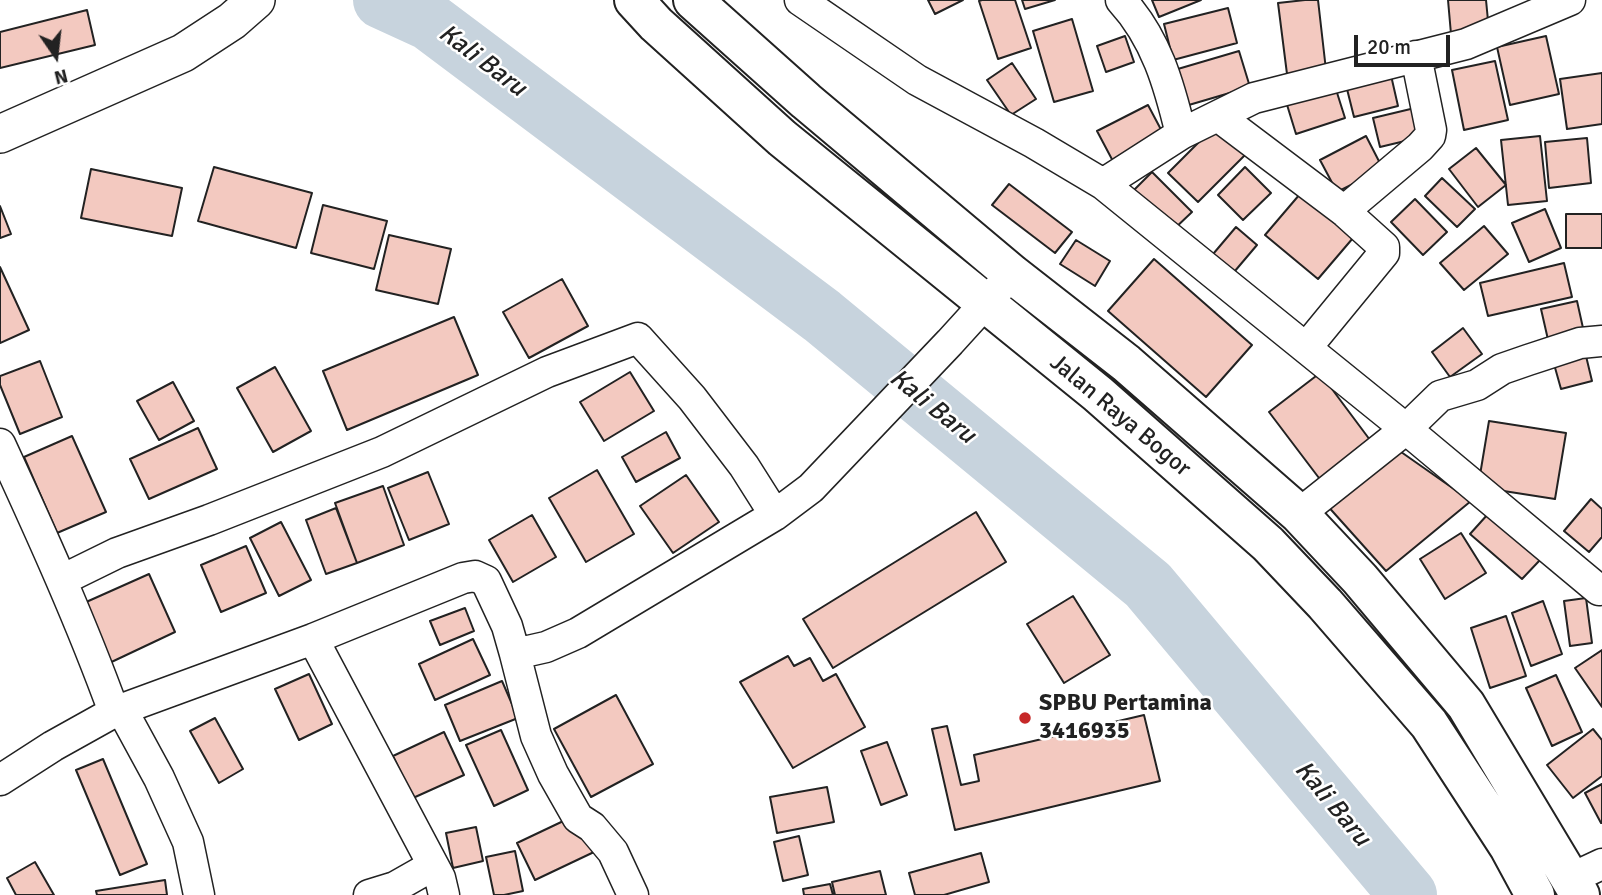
<!DOCTYPE html>
<style>
body{margin:0}
#map{position:relative;width:1602px;height:895px;overflow:hidden;background:#fff;font-family:Signika,sans-serif}
canvas{display:block}
.north{position:absolute;left:21px;top:21px;width:70px;height:70px;-webkit-text-stroke:5px #fff;paint-order:stroke;rotate:166deg;font-size:19px;font-weight:700;line-height:28px;text-align:center;color:#222}
.north::after{content:'';display:block;margin:auto;width:24px;height:32px;background:#222;clip-path:polygon(50% 0,100% 100%,50% 72%,0 100%)}
.scale{position:absolute;left:1354px;top:35px;width:96px;height:32px;box-sizing:border-box;border:4px solid #222;border-top:0;padding-left:9px;font-size:21px;line-height:24px;white-space:nowrap;color:#222;-webkit-text-stroke:5px #fff;paint-order:stroke}
</style>
<div id="map">
<canvas width="1602" height="895"></canvas>
<div class="north">N</div>
<div class="scale">20 m</div>
</div>
<script>
const g = document.querySelector('canvas').getContext('2d');
g.lineJoin = 'round';
function trace(path, color, width, dash) { g.strokeStyle = color; g.lineWidth = width; g.lineCap = dash ? 'butt' : 'round'; g.setLineDash(dash || []); g.stroke(path); }
function fillPath(path, color) { g.fillStyle = color; g.fill(path, 'evenodd'); }
function drawText(font, color, halo, rows, align = 'center') {
  g.font = font + ' Signika,sans-serif'; g.lineWidth = 5; g.setLineDash([]); g.textBaseline = 'middle'; g.strokeStyle = halo; g.fillStyle = color; for (const [text, x, y, turn = 0] of rows) {
    g.save(); g.translate(x, y); g.rotate((+turn || 0) * Math.PI / 180); g.textAlign = isNaN(turn) ? turn : align; if (halo) g.strokeText(text, 0, 0); g.fillText(text, 0, 0); g.restore();
  }
}
trace(new Path2D(`
 M 382,0 L 430,22 L 822,316 L 1148,585 L 1408,895`), '#c7d3dd', 58);
const building = new Path2D(`
 M 928,0 L 963,0 L 935,14 Z
 M 982,0 L 1015,0 L 1031,48 L 998,59 L 979,1 Z
 M 1022,0 L 1055,0 L 1025,9 Z
 M 1152,0 L 1201,0 L 1159,17 Z
 M 1305,0 L 1318,0 L 1326,70 L 1287,74 L 1278,3 Z
 M 1448,0 L 1486,0 L 1489,31 L 1451,34 Z
 M 1228,8 L 1237,43 L 1173,60 L 1164,24 Z
 M 87,10 L 95,45 L 0,68 L 0,32 Z
 M 1072,19 L 1093,91 L 1054,102 L 1033,31 Z
 M 1125,36 L 1134,62 L 1106,72 L 1097,46 Z
 M 1546,36 L 1559,94 L 1510,105 L 1497,47 Z
 M 1239,51 L 1250,87 L 1182,107 L 1171,71 Z
 M 1495,61 L 1508,120 L 1464,130 L 1452,70 Z
 M 1012,63 L 1036,99 L 1011,115 L 987,80 Z
 M 1390,71 L 1398,106 L 1354,117 L 1345,81 Z
 M 1602,73 L 1602,124 L 1567,129 L 1560,79 Z
 M 1333,80 L 1345,118 L 1296,134 L 1284,95 Z
 M 1148,105 L 1166,139 L 1115,165 L 1097,131 Z
 M 1419,107 L 1426,136 L 1380,147 L 1373,118 Z
 M 1215,126 L 1245,155 L 1198,202 L 1168,173 Z
 M 1366,136 L 1383,169 L 1337,192 L 1320,160 Z
 M 1540,136 L 1547,201 L 1508,205 L 1501,140 Z
 M 1587,138 L 1591,183 L 1549,188 L 1545,142 Z
 M 1476,148 L 1506,185 L 1478,207 L 1449,169 Z
 M 214,167 L 312,193 L 296,248 L 198,221 Z
 M 1245,167 L 1271,193 L 1243,220 L 1218,195 Z
 M 91,169 L 182,188 L 172,236 L 81,218 Z
 M 1152,172 L 1192,212 L 1172,231 L 1133,191 Z
 M 1442,178 L 1475,209 L 1457,227 L 1425,196 Z
 M 1009,184 L 1072,232 L 1055,253 L 992,205 Z
 M 1300,194 L 1353,238 L 1318,279 L 1265,235 Z
 M 1415,199 L 1447,232 L 1423,255 L 1391,222 Z
 M 323,205 L 387,221 L 374,269 L 311,253 Z
 M 0,206 L 11,234 L 0,238 Z
 M 1545,209 L 1561,248 L 1529,262 L 1512,223 Z
 M 1566,214 L 1602,214 L 1602,248 L 1566,248 Z
 M 1484,226 L 1508,254 L 1464,290 L 1440,263 Z
 M 1236,227 L 1257,245 L 1229,278 L 1208,260 Z
 M 389,235 L 451,249 L 438,304 L 376,290 Z
 M 1076,240 L 1110,261 L 1095,286 L 1060,264 Z
 M 1154,259 L 1252,345 L 1206,397 L 1108,311 Z
 M 1564,263 L 1572,297 L 1488,316 L 1480,283 Z
 M 0,267 L 29,330 L 0,343 Z
 M 562,279 L 588,326 L 529,358 L 503,312 Z
 M 1577,301 L 1585,337 L 1549,344 L 1541,309 Z
 M 454,317 L 478,375 L 347,430 L 323,371 Z
 M 1463,328 L 1482,354 L 1450,377 L 1432,352 Z
 M 1586,356 L 1592,381 L 1561,389 L 1554,364 Z
 M 40,361 L 62,417 L 20,434 L 0,385 L 0,376 Z
 M 275,367 L 311,431 L 273,452 L 237,388 Z
 M 630,372 L 654,411 L 604,441 L 580,402 Z
 M 1320,373 L 1373,444 L 1322,482 L 1269,412 Z
 M 173,382 L 194,421 L 159,440 L 137,401 Z
 M 1489,421 L 1566,433 L 1555,499 L 1478,487 Z
 M 198,428 L 217,469 L 149,499 L 130,459 Z
 M 666,432 L 680,458 L 636,482 L 622,457 Z
 M 72,436 L 106,512 L 57,533 L 24,457 Z
 M 1394,447 L 1471,501 L 1386,571 L 1325,503 Z
 M 597,470 L 634,534 L 586,562 L 549,498 Z
 M 428,472 L 449,524 L 409,540 L 388,488 Z
 M 686,475 L 719,522 L 673,553 L 640,506 Z
 M 383,486 L 404,545 L 357,563 L 335,503 Z
 M 1591,499 L 1602,509 L 1602,537 L 1589,552 L 1564,531 Z
 M 336,508 L 357,563 L 326,574 L 306,520 Z
 M 976,512 L 1006,562 L 833,668 L 803,619 Z
 M 1488,514 L 1540,560 L 1522,579 L 1470,534 Z
 M 532,515 L 556,557 L 513,582 L 489,540 Z
 M 281,522 L 311,580 L 279,596 L 250,538 Z
 M 1461,533 L 1486,573 L 1445,599 L 1420,559 Z
 M 246,546 L 266,593 L 221,612 L 201,565 Z
 M 149,574 L 175,632 L 103,666 L 75,607 Z
 M 1073,596 L 1110,655 L 1064,683 L 1027,624 Z
 M 1586,598 L 1592,643 L 1570,646 L 1564,601 Z
 M 1543,601 L 1562,654 L 1531,666 L 1512,613 Z
 M 465,608 L 474,631 L 440,645 L 430,621 Z
 M 1506,616 L 1526,676 L 1490,688 L 1471,628 Z
 M 473,639 L 490,675 L 435,700 L 419,664 Z
 M 1602,650 L 1602,707 L 1575,668 Z
 M 788,656 L 794,666 L 810,658 L 823,681 L 836,674 L 865,727 L 793,768 L 740,682 Z
 M 309,674 L 332,724 L 299,740 L 275,689 Z
 M 1556,675 L 1582,732 L 1552,746 L 1526,688 Z
 M 502,681 L 518,718 L 460,741 L 445,705 Z
 M 616,695 L 653,764 L 591,797 L 554,729 Z
 M 1144,715 L 1160,781 L 955,830 L 932,729 L 947,726 L 961,785 L 979,781 L 974,755 Z
 M 215,718 L 243,769 L 219,783 L 190,731 Z
 M 1593,729 L 1602,740 L 1602,776 L 1573,798 L 1547,765 Z
 M 501,730 L 528,790 L 494,806 L 466,745 Z
 M 444,732 L 464,775 L 413,798 L 393,756 Z
 M 887,742 L 907,795 L 881,805 L 861,751 Z
 M 103,759 L 147,864 L 120,875 L 76,770 Z
 M 1602,784 L 1602,823 L 1601,823 L 1585,793 Z
 M 827,787 L 834,822 L 777,833 L 770,797 Z
 M 576,815 L 594,852 L 535,880 L 517,843 Z
 M 476,827 L 483,861 L 453,868 L 446,833 Z
 M 799,836 L 808,875 L 783,881 L 774,842 Z
 M 515,851 L 523,891 L 504,895 L 494,895 L 486,857 Z
 M 981,853 L 989,882 L 944,895 L 915,895 L 909,873 Z
 M 35,862 L 54,895 L 16,895 L 7,878 Z
 M 880,871 L 886,895 L 835,895 L 832,882 Z
 M 165,880 L 167,895 L 97,895 L 96,891 Z
 M 830,884 L 833,895 L 804,895 L 803,889 Z`);
fillPath(building, '#f3c9c0');
trace(building, '#222', 2);
const minor = new Path2D(`
 M 800,0 L 917,80 L 1034,143 L 1103,184 L 1406,429 L 1599,590
 M 1121,0 C 1156,38 1169,84 1181,134
 M 1218,116 L 1344,211 L 1384,247 L 1384,253 L 1306,348
 M 1103,184 L 1181,134 L 1254,98 L 1466,44 L 1570,0
 M 1344,211 L 1420,147 L 1430,136 L 1431,130 L 1416,56
 M 0,444 C 41,533 81,621 114,712
 M 1299,514 L 1406,429 L 1440,396 L 1477,385 L 1502,369 L 1528,360 L 1580,343 L 1602,341
 M 62,580 L 117,553 L 209,520 L 382,452 L 547,372 L 638,338 L 692,398 L 744,466 L 775,515
 M 313,639 L 440,878 L 444,895
 M 515,654 L 536,736 L 553,774 L 578,818 L 592,827 L 613,852 L 633,895
 M 122,710 L 159,778 L 188,842 L 199,895
 M 0,780 L 53,746 L 114,712 L 313,639 L 463,578 L 475,576 L 486,581 L 507,626 L 515,654 L 546,647 L 578,633 L 775,515 L 811,488 L 950,342 L 1000,287
 M 1572,878 L 1602,864
 M 369,895 L 395,887 L 432,866`);
const tertiary = new Path2D(`
 M 0,134 L 183,53 L 232,21 L 256,0`);
const trunk = new Path2D(`
 M 634,0 L 656,24 L 782,138 L 1098,394 L 1268,544 L 1325,604 L 1429,724 L 1509,847 L 1535,895
 M 693,0 L 806,101 L 1012,274 L 1126,363 L 1299,514 L 1360,579 L 1466,705 L 1580,895`);
trace(minor, '#222', 33);
trace(tertiary, '#222', 40);
trace(trunk, '#222', 42);
trace(minor, '#fff', 30);
trace(tertiary, '#fff', 37);
trace(trunk, '#fff', 38);
for (const [x, y, r, color] of [
 [1025,718,7,"#c62828"]
]) { const dot = new Path2D(); dot.arc(x, y, r, 0, 2 * Math.PI); g.fillStyle = color; g.fill(dot); trace(dot, '#fff', 2.5); }
drawText('24px', '#222', '#fff', [
 ["Jalan Raya Bogor",1120,416,40]
]);
drawText('bold 24px', '#222', '#fff', [
 ["SPBU Pertamina",1039,704],
 ["3416935",1039,732]
], 'left');
drawText('italic 26px', '#222', '#fff', [
 ["Kali Baru",482,61,37],
 ["Kali Baru",932,407,39],
 ["Kali Baru",1332,804,50]
]);
</script>
